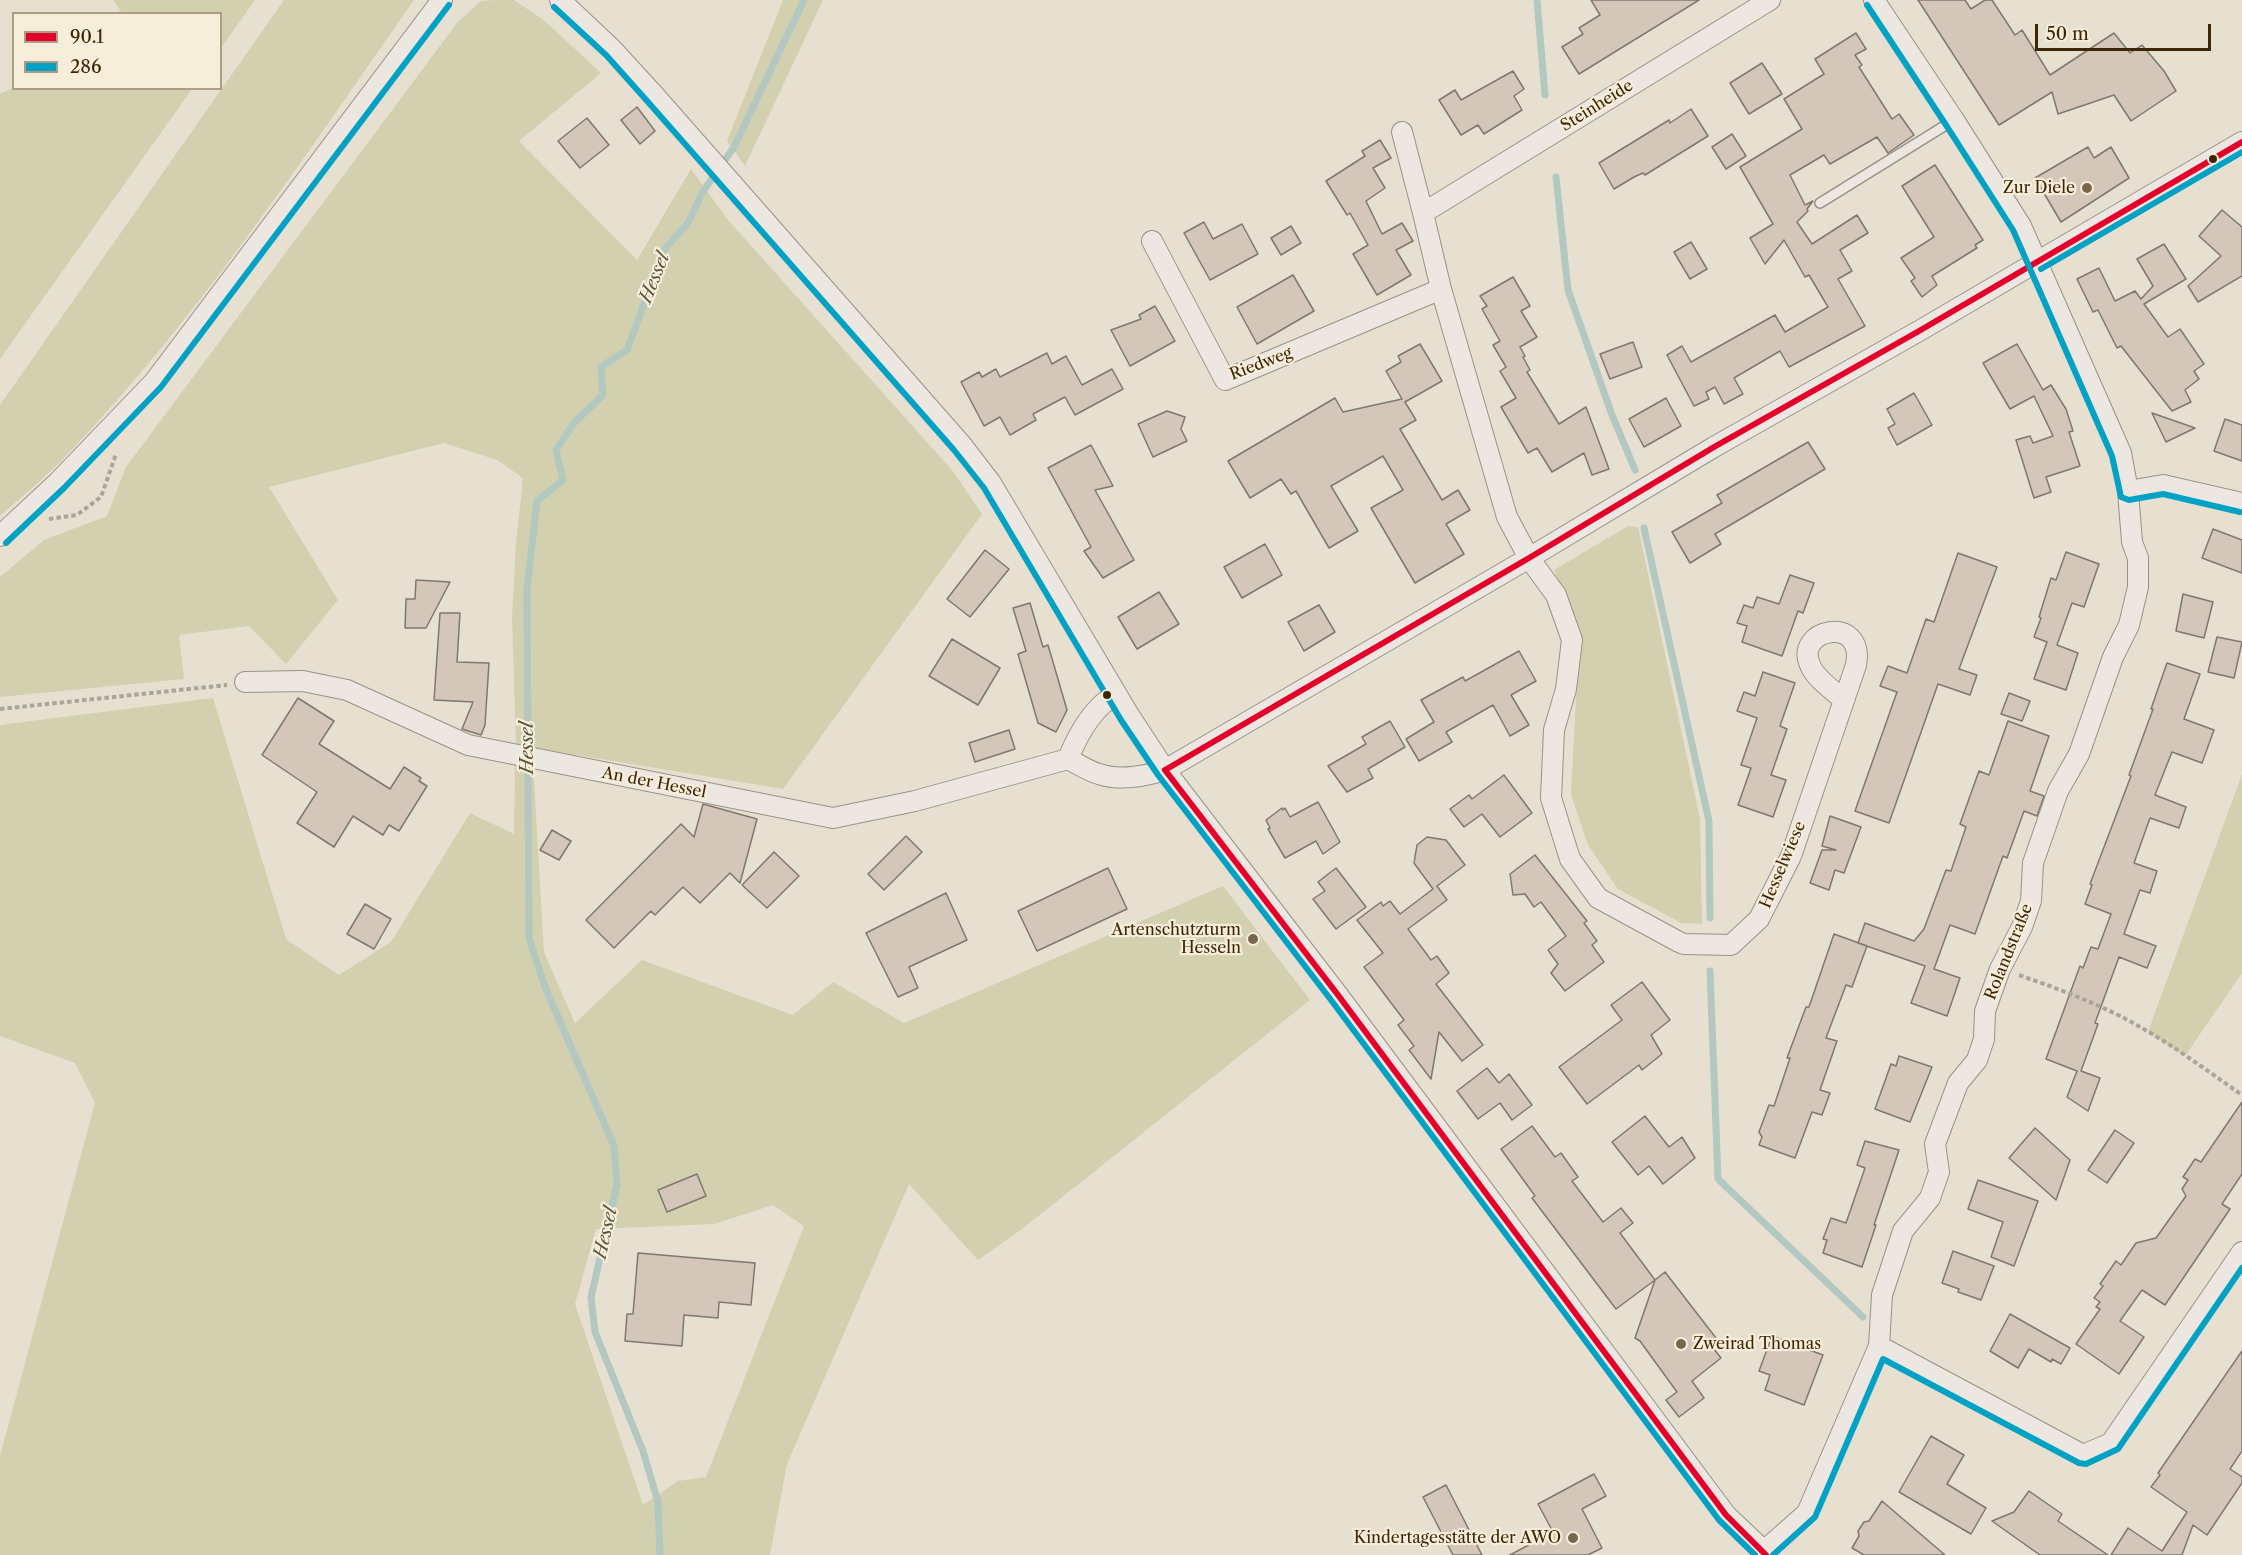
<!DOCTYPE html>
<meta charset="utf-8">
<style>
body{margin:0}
#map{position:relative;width:2242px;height:1555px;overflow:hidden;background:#e7e0d1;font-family:"Libre Caslon Text",serif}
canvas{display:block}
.legend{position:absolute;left:12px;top:12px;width:210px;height:78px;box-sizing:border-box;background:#f6eddb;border:2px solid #ac9d85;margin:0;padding:8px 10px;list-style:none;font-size:18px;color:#3d2605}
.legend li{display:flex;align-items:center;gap:12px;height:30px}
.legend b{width:30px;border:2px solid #ac9d85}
.scale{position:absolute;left:2035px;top:24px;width:176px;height:27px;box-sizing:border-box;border:3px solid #3d2605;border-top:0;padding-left:8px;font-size:18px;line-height:21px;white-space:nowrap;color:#3d2605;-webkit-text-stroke:4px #f6eddb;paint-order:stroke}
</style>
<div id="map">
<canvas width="2242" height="1555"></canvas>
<ul class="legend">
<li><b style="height:8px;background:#e4002b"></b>90.1</li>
<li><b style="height:8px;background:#03a2c4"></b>286</li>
</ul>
<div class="scale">50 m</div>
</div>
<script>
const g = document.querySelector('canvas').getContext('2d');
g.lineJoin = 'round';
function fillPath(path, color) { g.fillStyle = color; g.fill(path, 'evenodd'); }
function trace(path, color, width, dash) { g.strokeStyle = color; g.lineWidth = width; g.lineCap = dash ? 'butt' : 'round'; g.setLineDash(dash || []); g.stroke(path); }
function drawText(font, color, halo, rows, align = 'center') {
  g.font = font + ' "Libre Caslon Text",serif'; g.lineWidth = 4.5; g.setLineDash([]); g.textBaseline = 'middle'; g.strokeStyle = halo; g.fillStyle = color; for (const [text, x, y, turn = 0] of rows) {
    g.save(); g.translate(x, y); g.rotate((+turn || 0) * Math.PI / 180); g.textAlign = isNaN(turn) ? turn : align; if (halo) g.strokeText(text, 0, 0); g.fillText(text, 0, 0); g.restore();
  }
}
fillPath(new Path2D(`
 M 113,0 L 255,0 L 221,48 L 220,14 L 122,13 Z
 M 284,0 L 414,0 C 304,157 198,319 64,458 C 44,479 21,497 0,516 L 0,405 Z
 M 495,0 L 514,0 L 545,21 L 601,73 L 519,141 L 637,260 L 691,169 L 728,220 L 952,470 L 982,514 L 783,789 L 516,745 L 512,617 L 516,542 L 523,478 L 497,460 L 444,443 L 269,487 L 338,600 L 286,664 L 249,626 L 179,635 L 184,679 L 0,697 L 0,577 L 44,540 L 107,516 L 126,467 L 457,23 L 481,1 Z
 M 783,0 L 823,0 L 745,166 L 727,141 Z
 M 13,88 L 192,89 L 0,359 L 0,94 Z
 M 1628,526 L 1638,527 L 1700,819 L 1702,924 L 1681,923 L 1618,889 L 1588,845 L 1571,795 L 1579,639 L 1573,616 L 1554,570 Z
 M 213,698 L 286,939 L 339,975 L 391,942 L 470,813 L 514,834 L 515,762 L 533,764 L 544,952 L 575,1023 L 642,960 L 793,1015 L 833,982 L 904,1023 L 1223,886 L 1310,1000 L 1022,1229 L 978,1260 L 909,1184 L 787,1464 L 770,1555 L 0,1555 L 0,1456 L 95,1103 L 75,1063 L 0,1036 L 0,725 ZM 773,1205 L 804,1226 L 706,1477 L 678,1481 L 643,1505 L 575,1304 L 596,1229 L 714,1224 Z
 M 2242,774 L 2242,973 L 2185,1056 L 2148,1032 Z`), '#d2d0ae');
trace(new Path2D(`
 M 1537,0 L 1545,95
 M 1556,177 L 1568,290 L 1612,415 L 1635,470
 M 1644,528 L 1709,821 L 1710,918
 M 1710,971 L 1718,1179 L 1863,1317
 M 660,1555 L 658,1502 L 643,1451 L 595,1332 L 591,1297 L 617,1185 L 614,1146 L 545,987 L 529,938 L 527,589 L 537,501 L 563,480 L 556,450 L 574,423 L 603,395 L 601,367 L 627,350 L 664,250 L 688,223 L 702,193 L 734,147 L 804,0`), '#b2c8c1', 7);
const building = new Path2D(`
 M 1591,0 L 1699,0 L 1579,74 L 1562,47 L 1583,34 L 1579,28 L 1600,15 Z
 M 1918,0 L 1965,0 L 1971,9 L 1985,0 L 1992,0 L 2015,35 L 2022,30 L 2050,75 L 2114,33 L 2130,53 L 2142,45 L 2164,71 L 2176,91 L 2131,121 L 2114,95 L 2058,114 L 2052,92 L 1999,125 Z
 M 1856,33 L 1866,49 L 1855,55 L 1862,65 L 1859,67 L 1892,119 L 1899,114 L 1914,135 L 1888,153 L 1877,137 L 1830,164 L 1824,155 L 1790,175 L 1805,205 L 1813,201 L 1807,209 L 1808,211 L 1797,222 L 1812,244 L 1857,215 L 1868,233 L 1840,250 L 1852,271 L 1838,279 L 1865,326 L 1789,367 L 1780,351 L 1734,378 L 1743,394 L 1724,404 L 1715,387 L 1706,392 L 1709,399 L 1694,406 L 1667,355 L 1682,346 L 1691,362 L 1775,315 L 1785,332 L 1828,307 L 1809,275 L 1805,277 L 1784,240 L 1765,264 L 1750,238 L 1773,224 L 1740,167 L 1802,129 L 1784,99 L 1824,74 L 1815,59 Z
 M 1762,63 L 1782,94 L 1749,114 L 1730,83 Z
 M 1513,71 L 1524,89 L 1514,96 L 1522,110 L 1484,134 L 1478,125 L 1461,135 L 1439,100 L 1455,90 L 1461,100 Z
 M 637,107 L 655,131 L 640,144 L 621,120 Z
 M 1691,109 L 1708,136 L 1645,175 L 1643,173 L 1634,177 L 1614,189 L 1599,163 L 1669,120 L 1670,123 Z
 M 587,118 L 609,145 L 580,168 L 558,141 Z
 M 1732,134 L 1746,156 L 1726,169 L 1712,147 Z
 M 1380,140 L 1391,158 L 1373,168 L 1385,188 L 1366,201 L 1382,234 L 1402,223 L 1413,241 L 1396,250 L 1411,275 L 1377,295 L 1353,254 L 1368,245 L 1350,213 L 1347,215 L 1326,181 L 1365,156 L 1362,151 Z
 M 2088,147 L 2094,158 L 2111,147 L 2129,178 L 2061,222 L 2035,178 Z
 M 1935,165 L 1983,240 L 1975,245 L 1977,248 L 1932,276 L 1937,285 L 1922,297 L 1911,281 L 1915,278 L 1901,258 L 1934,237 L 1902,186 Z
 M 2222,210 L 2242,227 L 2242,276 L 2198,302 L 2188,286 L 2221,256 L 2199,236 Z
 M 1204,222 L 1213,239 L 1242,224 L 1258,254 L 1210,280 L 1184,233 Z
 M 1291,226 L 1301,243 L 1281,255 L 1271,238 Z
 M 1691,242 L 1707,269 L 1690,279 L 1674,252 Z
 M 2164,244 L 2186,279 L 2144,304 L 2168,337 L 2180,329 L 2204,364 L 2194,371 L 2199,379 L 2185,390 L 2191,402 L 2172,411 L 2121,346 L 2117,348 L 2098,310 L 2093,312 L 2077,279 L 2099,268 L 2115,301 L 2135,291 L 2141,299 L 2153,286 L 2137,259 Z
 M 1293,275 L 1314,311 L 1257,344 L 1237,307 Z
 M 1513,277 L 1530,306 L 1521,311 L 1537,337 L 1520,347 L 1525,356 L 1523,357 L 1530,370 L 1527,372 L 1559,424 L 1586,407 L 1609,469 L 1592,475 L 1584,453 L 1552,472 L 1537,448 L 1528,453 L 1501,407 L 1516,398 L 1500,371 L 1506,367 L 1493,345 L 1500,341 L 1482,309 L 1487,306 L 1480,296 Z
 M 1155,306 L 1175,341 L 1130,366 L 1111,330 L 1141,319 L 1139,315 Z
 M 1633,342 L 1642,367 L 1610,379 L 1600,354 Z
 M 1420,344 L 1442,381 L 1405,402 L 1416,420 L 1400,429 L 1442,500 L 1458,490 L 1470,510 L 1446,524 L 1464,554 L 1415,583 L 1371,508 L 1403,490 L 1383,456 L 1331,486 L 1358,531 L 1329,548 L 1296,491 L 1291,494 L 1281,479 L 1250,498 L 1228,461 L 1335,398 L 1343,412 L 1402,399 L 1386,371 L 1401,362 L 1398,356 Z
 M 2017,344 L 2043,390 L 2051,385 L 2066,409 L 2073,431 L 2069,432 L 2080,466 L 2046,477 L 2051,492 L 2034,498 L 2016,440 L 2030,436 L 2033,443 L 2053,436 L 2034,396 L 2010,409 L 1983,363 Z
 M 1047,353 L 1052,364 L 1066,356 L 1082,385 L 1112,369 L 1123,389 L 1075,415 L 1065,397 L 1033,414 L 1036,420 L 1010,435 L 1000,417 L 984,426 L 961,382 L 979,372 L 982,377 L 996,369 L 1000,377 Z
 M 1914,393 L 1932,425 L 1897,445 L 1888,428 L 1895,424 L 1887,409 Z
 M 1666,398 L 1681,426 L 1644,447 L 1629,419 Z
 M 1167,411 L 1185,417 L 1181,429 L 1187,441 L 1153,457 L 1138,424 Z
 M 2152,413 L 2195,428 L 2166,442 Z
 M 2225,419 L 2242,425 L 2242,461 L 2214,451 Z
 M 1808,442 L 1825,469 L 1715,534 L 1721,544 L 1690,563 L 1672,532 L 1722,503 L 1717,495 Z
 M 1091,445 L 1113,486 L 1095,490 L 1134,560 L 1103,578 L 1084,551 L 1091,547 L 1048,468 Z
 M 2213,529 L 2242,540 L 2242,573 L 2202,558 Z
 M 1265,544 L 1282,575 L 1242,598 L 1224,567 Z
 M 985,550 L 1009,569 L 970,617 L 947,599 Z
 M 2066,552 L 2099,564 L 2084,607 L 2072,603 L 2057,645 L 2078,653 L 2066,690 L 2034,679 L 2047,642 L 2034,637 L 2041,618 L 2039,617 L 2051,578 L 2056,580 Z
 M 1958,553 L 1997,567 L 1959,669 L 1977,675 L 1970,695 L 1938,684 L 1889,823 L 1855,811 L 1897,692 L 1880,686 L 1888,666 L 1907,673 L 1926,619 L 1934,622 Z
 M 1790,575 L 1814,583 L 1803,613 L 1798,611 L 1782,656 L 1742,642 L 1747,626 L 1737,623 L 1744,605 L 1753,608 L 1757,597 L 1779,604 Z
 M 416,580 L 450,582 L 426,628 L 405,628 L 406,599 L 415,599 Z
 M 1159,592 L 1179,624 L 1137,649 L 1118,617 Z
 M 2183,594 L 2213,602 L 2204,638 L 2176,631 Z
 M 1030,603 L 1043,647 L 1048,645 L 1067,710 L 1056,732 L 1038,723 L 1018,654 L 1026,651 L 1013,608 Z
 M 1319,605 L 1335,632 L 1304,651 L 1288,622 Z
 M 440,613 L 460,613 L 457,662 L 489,663 L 485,725 L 481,735 L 462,729 L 473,702 L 434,700 Z
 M 2217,637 L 2242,642 L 2234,678 L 2208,672 Z
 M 952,639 L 1000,668 L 978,705 L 929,676 Z
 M 1519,651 L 1536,681 L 1511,695 L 1529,725 L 1510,736 L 1493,705 L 1446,732 L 1452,742 L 1419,761 L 1406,739 L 1434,722 L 1421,700 L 1463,677 L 1465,681 Z
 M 2167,663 L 2200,674 L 2184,719 L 2214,730 L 2202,763 L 2172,752 L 2155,795 L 2186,807 L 2179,828 L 2150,818 L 2134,863 L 2157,871 L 2150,893 L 2140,890 L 2124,934 L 2156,946 L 2147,968 L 2119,957 L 2095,1023 L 2098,1024 L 2081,1071 L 2100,1078 L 2088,1111 L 2067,1097 L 2077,1071 L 2046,1059 L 2080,966 L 2083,968 L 2091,947 L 2098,949 L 2111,914 L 2085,904 L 2092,885 L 2090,884 L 2131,776 L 2129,775 L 2153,709 L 2151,709 Z
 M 1763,672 L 1795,683 L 1780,726 L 1787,729 L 1771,775 L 1786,780 L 1773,817 L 1738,805 L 1751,768 L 1741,765 L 1757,718 L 1737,711 L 1744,692 L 1755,696 Z
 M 2009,693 L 2030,701 L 2022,721 L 2001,714 Z
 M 298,698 L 334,721 L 319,744 L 390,789 L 404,767 L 421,778 L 419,781 L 427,786 L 399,831 L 389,825 L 383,835 L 353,816 L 334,847 L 297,823 L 317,792 L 262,755 Z
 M 1390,721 L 1405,747 L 1368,769 L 1373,778 L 1347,792 L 1328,766 L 1366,744 L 1362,737 Z
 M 2008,721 L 2049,736 L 2030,791 L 2044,796 L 2037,816 L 2024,811 L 2007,858 L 2003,856 L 1975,934 L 1950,925 L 1934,969 L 1960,978 L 1947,1016 L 1911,1003 L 1925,966 L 1858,943 L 1865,923 L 1914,941 L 1924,929 L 1946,870 L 1951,871 L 1966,827 L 1960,824 L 1979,771 L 1989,775 Z
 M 1009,730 L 1015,749 L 975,762 L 969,743 Z
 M 1504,775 L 1532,813 L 1500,837 L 1482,814 L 1464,827 L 1450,809 L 1469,795 L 1472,799 Z
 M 1318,802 L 1340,842 L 1323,854 L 1316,841 L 1285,858 L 1268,829 L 1270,828 L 1266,820 L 1282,808 L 1283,810 L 1285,808 L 1290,817 Z
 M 703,804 L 757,819 L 740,883 L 730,873 L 700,903 L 683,887 L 655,915 L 651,911 L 614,948 L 586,920 L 681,824 L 694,837 Z
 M 1830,816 L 1861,827 L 1844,873 L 1835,870 L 1829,890 L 1810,883 L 1822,850 L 1836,850 L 1822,846 Z
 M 552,830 L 571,841 L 559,860 L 540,850 Z
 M 906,836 L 922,852 L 884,890 L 868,874 Z
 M 1427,837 L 1446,840 L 1465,865 L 1437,886 L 1447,900 L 1408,929 L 1431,960 L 1437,956 L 1449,973 L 1436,984 L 1483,1045 L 1462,1061 L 1439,1032 L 1431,1079 L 1409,1050 L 1414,1046 L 1398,1025 L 1404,1020 L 1364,967 L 1383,953 L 1357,920 L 1381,902 L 1383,906 L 1390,901 L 1400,914 L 1433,889 L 1414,863 L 1417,845 Z
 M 774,852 L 799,876 L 767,908 L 742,885 Z
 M 1535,855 L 1587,921 L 1584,923 L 1597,941 L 1592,945 L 1604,962 L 1565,991 L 1551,973 L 1558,964 L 1548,950 L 1566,936 L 1541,902 L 1534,907 L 1525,894 L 1513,895 L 1510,874 Z
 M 1108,868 L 1127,909 L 1037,951 L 1018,911 Z
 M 1336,868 L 1366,907 L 1336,929 L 1313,899 L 1325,891 L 1318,882 Z
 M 946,893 L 967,940 L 909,967 L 918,988 L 898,997 L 866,933 Z
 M 365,904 L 391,919 L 374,949 L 347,934 Z
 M 1834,934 L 1867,946 L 1852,987 L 1846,985 L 1826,1038 L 1837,1041 L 1820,1090 L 1830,1093 L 1822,1115 L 1812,1112 L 1795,1158 L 1759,1145 L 1762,1137 L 1759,1132 L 1769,1105 L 1774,1106 L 1790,1058 L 1787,1058 L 1806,1007 L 1809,1007 Z
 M 1642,982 L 1670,1020 L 1651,1035 L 1662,1054 L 1642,1070 L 1639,1065 L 1587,1104 L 1559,1067 L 1622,1020 L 1611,1005 Z
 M 1899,1056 L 1932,1067 L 1910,1122 L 1875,1109 L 1891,1064 L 1896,1066 Z
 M 1487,1068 L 1499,1083 L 1509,1074 L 1532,1105 L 1512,1120 L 1500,1103 L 1478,1119 L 1457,1091 Z
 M 2242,1102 L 2242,1174 L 2222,1204 L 2230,1209 L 2165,1305 L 2142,1290 L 2120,1321 L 2144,1337 L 2119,1374 L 2076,1344 L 2100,1309 L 2096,1307 L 2100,1302 L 2094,1298 L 2103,1286 L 2100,1284 L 2116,1261 L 2121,1265 L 2136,1243 L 2156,1238 L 2186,1196 L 2182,1189 L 2188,1180 L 2183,1177 L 2195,1159 L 2201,1162 Z
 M 1645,1116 L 1669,1147 L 1682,1137 L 1695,1158 L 1663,1184 L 1649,1166 L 1638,1175 L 1612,1142 Z
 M 1532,1126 L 1555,1157 L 1561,1153 L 1578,1177 L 1572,1181 L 1603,1222 L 1621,1208 L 1633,1223 L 1620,1233 L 1655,1280 L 1665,1272 L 1716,1338 L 1713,1348 L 1721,1358 L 1692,1381 L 1704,1398 L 1679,1417 L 1666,1400 L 1677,1392 L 1640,1341 L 1635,1338 L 1655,1280 L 1616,1309 L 1532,1198 L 1535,1196 L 1501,1149 Z
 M 2035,1128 L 2070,1160 L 2056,1200 L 2009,1158 Z
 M 2115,1130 L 2134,1143 L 2107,1183 L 2088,1170 Z
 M 1865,1141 L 1899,1150 L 1874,1225 L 1876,1225 L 1862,1267 L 1823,1253 L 1827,1240 L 1823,1239 L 1831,1218 L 1846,1223 L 1865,1168 L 1857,1165 Z
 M 697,1174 L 706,1196 L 667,1212 L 658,1190 Z
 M 1978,1180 L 2038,1201 L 2014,1266 L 1991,1257 L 2003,1222 L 1968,1209 Z
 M 1953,1251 L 1994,1266 L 1981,1300 L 1958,1292 L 1959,1289 L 1942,1283 Z
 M 638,1253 L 755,1263 L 751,1305 L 719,1302 L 718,1318 L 684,1315 L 682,1346 L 625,1341 L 627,1314 L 633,1314 Z
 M 2010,1314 L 2070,1348 L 2061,1364 L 2052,1359 L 2051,1362 L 2029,1349 L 2018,1368 L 1990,1351 Z
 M 1772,1336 L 1823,1355 L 1804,1405 L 1765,1390 L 1770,1375 L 1759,1371 Z
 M 2242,1351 L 2242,1451 L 2230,1469 L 2242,1477 L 2242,1483 L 2207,1535 L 2193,1525 L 2182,1555 L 2111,1555 L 2128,1528 L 2162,1551 L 2187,1512 L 2151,1487 L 2160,1475 L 2158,1473 Z
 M 1931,1436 L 1964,1455 L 1947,1484 L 1986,1508 L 1971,1534 L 1899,1492 Z
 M 1594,1474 L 1606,1496 L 1582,1509 L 1602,1548 L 1588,1555 L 1510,1555 L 1553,1532 L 1538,1504 Z
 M 1446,1485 L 1482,1555 L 1453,1555 L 1423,1497 Z
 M 2029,1491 L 2062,1514 L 2058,1521 L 2108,1555 L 2040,1555 L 1992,1521 L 2014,1512 Z
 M 1882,1501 L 1945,1555 L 1864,1555 L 1852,1548 L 1859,1536 L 1858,1531 L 1864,1522 L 1869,1521 Z`);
fillPath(building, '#d4c6b8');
trace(building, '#80786b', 1.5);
const lane = new Path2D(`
 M 1820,203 L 1954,120`);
const street = new Path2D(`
 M 560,0 L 612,49 L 655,96 L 961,444 L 991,483 L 1129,715 L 1165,770 L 1338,995 L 1726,1515 L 1764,1551 L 1766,1555
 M 1770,0 L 1423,213 L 1441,289 L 1507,517 L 1529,558 L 1556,595 L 1572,640 L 1566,689 L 1554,730 L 1551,798 L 1570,859 L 1598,898 L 1679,942 L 1684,944 L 1731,945 L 1759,919 L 1791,856 L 1856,665 C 1866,613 1791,629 1811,667 C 1817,680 1833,690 1844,700
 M 1402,132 L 1423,213
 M 1152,241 L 1225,380 L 1441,289
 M 2128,491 L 2163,485 L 2242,503
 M 0,536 L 58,482 L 154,382 L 442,0
 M 245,682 L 303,681 L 347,690 L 468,745 L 833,818 L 915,801 L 1068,759 C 1078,764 1088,771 1099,774 C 1119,781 1146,776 1165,770 L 1529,558 L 1714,447 L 1919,331 L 2242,142
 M 1068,759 C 1078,734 1092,708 1116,694
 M 1879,1346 L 2083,1455 L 2111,1443 L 2242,1252
 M 1764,1551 L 1807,1513 L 1879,1346 L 1882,1295 L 1903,1231 L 1930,1198 L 1939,1172 L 1935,1144 L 1958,1083 L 1977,1060 L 1984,1039 L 1985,1011 L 2000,969 L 2022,927 L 2031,901 L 2033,863 L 2058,791 L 2079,754 L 2113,657 L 2129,625 L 2138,587 L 2138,558 L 2132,542 L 2128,491 L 2121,453 L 2021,226 L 1954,120 L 1874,0`);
trace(lane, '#999285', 12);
trace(street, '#999285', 22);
trace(new Path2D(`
 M 49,519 L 77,515 L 101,497 L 116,454
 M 0,709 L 227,685
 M 2019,975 C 2053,987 2086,999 2118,1015 C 2162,1037 2202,1067 2242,1095`), '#aaa49b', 4, [4.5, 3]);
trace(lane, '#ece8e1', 9);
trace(street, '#ece8e1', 20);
trace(new Path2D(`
 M 1165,770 L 1529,558 L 1714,447 L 1919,331 L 2242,142
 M 1165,770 L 1338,995 L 1726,1515 L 1766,1555`), '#e4002b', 6);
trace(new Path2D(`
 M 1867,5 L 1946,125 L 2013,230 L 2112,456 L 2121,497 L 2129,500 L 2163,494 L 2240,512
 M 554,7 L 606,55 L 648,102 L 954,450 L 984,488 L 1121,720 L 1158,775 L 1331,1000 L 1719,1520 L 1755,1555
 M 2041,269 L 2242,152
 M 6,543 L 64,488 L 161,387 L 449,5
 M 1773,1555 L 1815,1517 L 1883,1359 L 2079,1463 L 2086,1464 L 2118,1449 L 2242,1268`), '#03a2c4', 6);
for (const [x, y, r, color] of [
 [2213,159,5,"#3d2605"],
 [2087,188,6,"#78674c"],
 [1107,695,5,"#3d2605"],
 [1253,939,6,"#78674c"],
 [1681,1344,6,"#78674c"],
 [1573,1538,6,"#78674c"]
]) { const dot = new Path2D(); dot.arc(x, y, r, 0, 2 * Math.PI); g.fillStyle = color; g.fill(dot); trace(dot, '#f6eddb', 2); }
drawText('16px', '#3d2605', '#f6eddb', [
 ["Steinheide",1597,106,-32],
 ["Riedweg",1261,364,-21],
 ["An der Hessel",654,783,11],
 ["Hesselwiese",1783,865,-67],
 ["Rolandstraße",2009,952,-68]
]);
drawText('16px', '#3d2605', '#f6eddb', [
 ["Zur Diele",2075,188],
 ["Artenschutzturm",1241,930],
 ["Hesseln",1241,948],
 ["Zweirad Thomas",1693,1344,"left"],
 ["Kindertagesstätte der AWO",1561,1538]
], 'right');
drawText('italic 18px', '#59543b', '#f6eddb', [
 ["Hessel",655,278,-68],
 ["Hessel",528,748,-90],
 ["Hessel",606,1233,-77]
]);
</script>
